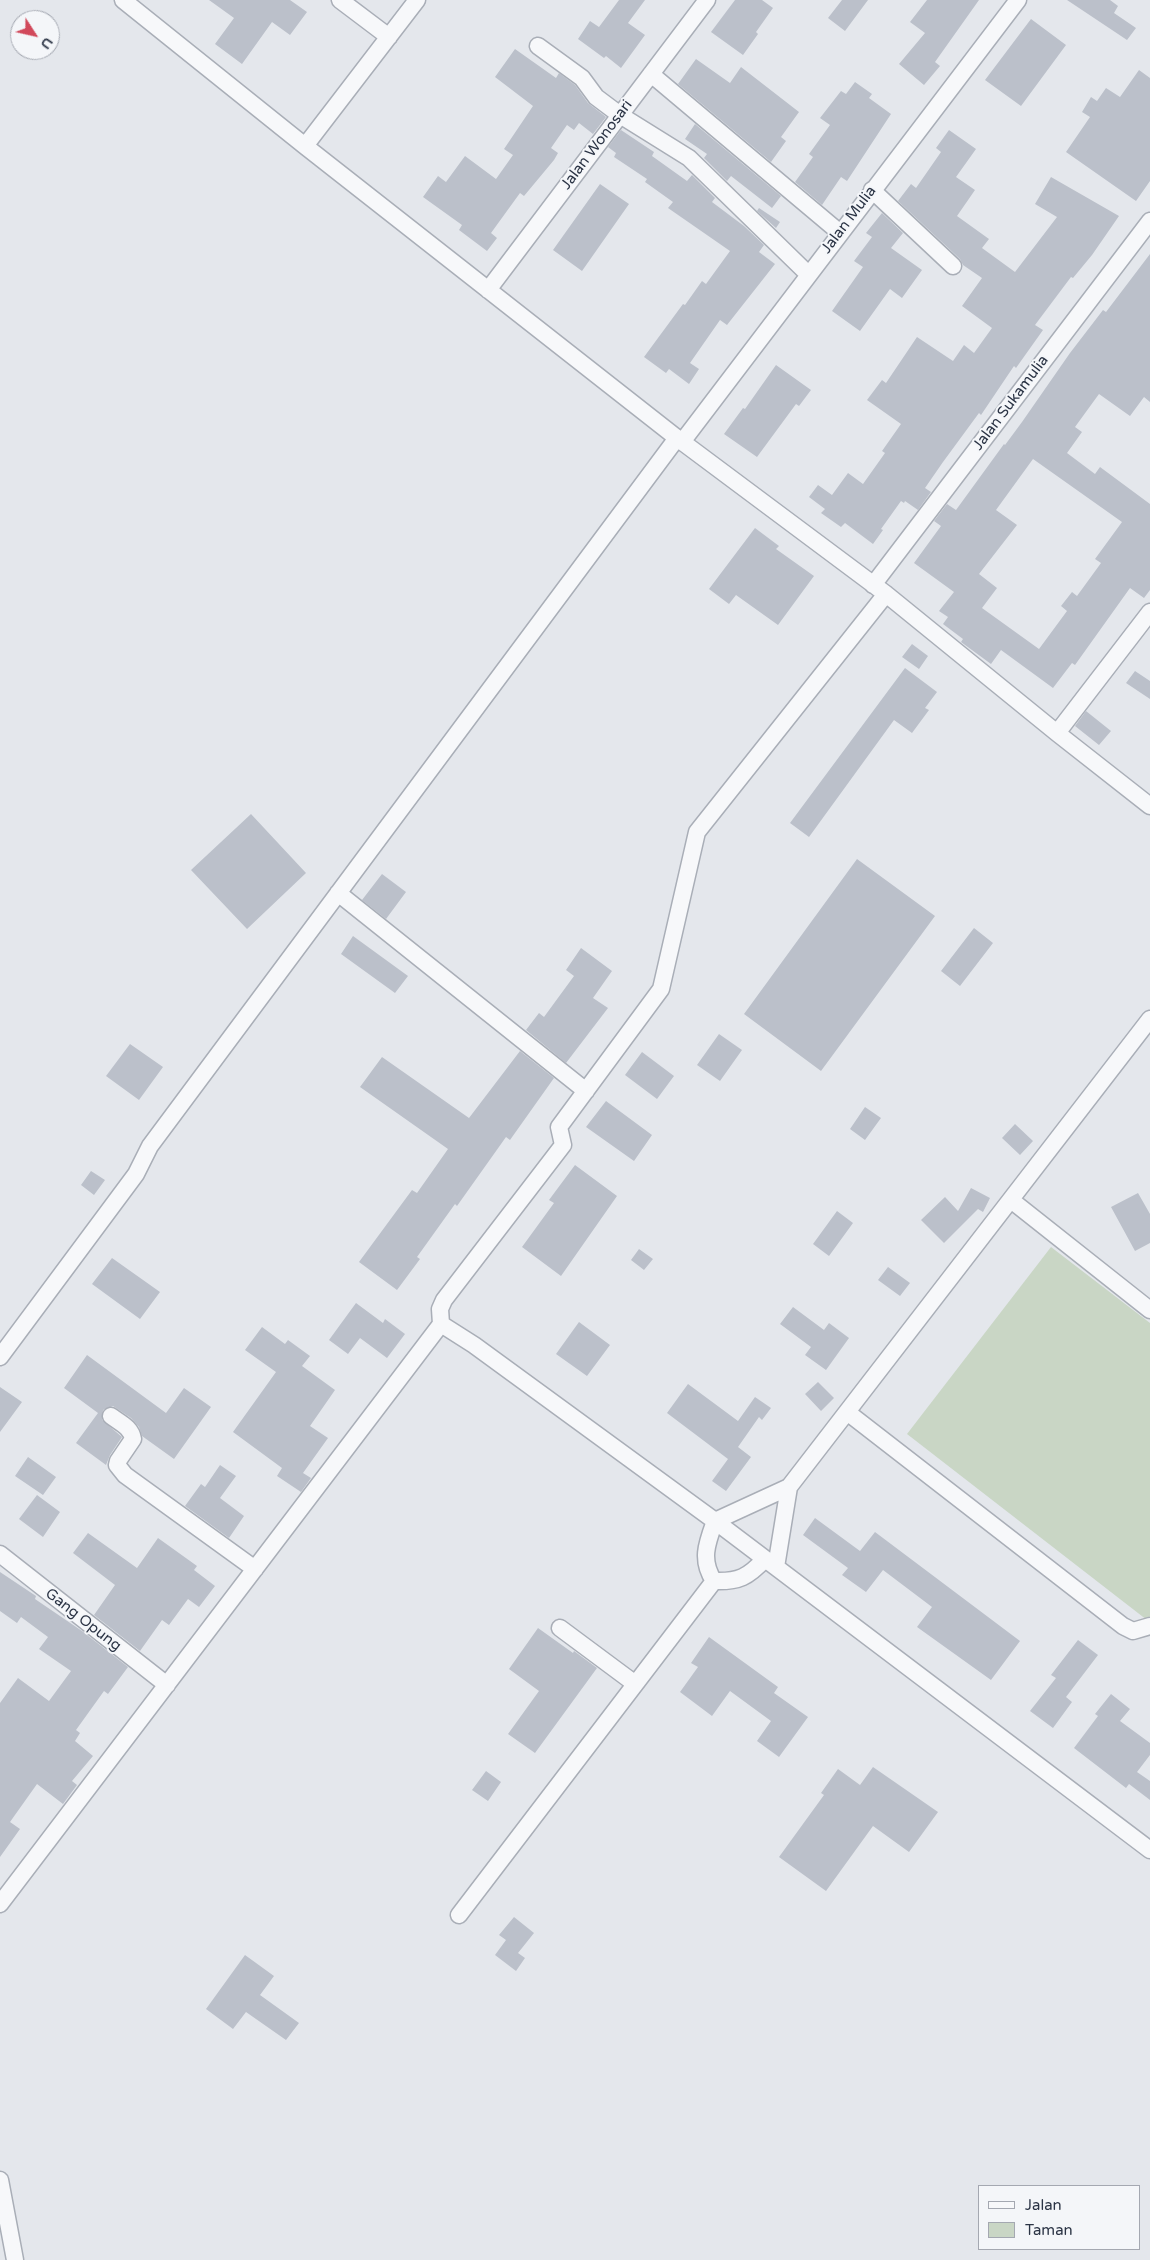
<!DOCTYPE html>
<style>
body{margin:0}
#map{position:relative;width:1150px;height:2260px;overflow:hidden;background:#e4e7ec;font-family:"Varela Round",sans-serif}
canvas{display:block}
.legend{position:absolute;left:978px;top:2185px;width:162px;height:65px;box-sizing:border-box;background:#f4f6f9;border:1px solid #a4a8b1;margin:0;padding:6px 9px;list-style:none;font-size:15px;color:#2b3445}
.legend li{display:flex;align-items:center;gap:10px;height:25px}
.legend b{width:25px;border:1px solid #a4a8b1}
.north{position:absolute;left:10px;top:10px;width:50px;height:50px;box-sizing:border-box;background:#f4f6f9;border:1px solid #a4a8b1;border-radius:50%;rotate:125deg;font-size:14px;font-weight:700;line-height:20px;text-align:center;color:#2b3445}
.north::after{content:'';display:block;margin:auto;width:18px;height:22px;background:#d1495b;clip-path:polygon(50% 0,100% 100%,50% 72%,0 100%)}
</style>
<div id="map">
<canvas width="1150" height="2260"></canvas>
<ul class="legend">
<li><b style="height:6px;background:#f7f8fa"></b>Jalan</li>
<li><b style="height:14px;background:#c9d6c5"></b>Taman</li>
</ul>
<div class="north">U</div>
</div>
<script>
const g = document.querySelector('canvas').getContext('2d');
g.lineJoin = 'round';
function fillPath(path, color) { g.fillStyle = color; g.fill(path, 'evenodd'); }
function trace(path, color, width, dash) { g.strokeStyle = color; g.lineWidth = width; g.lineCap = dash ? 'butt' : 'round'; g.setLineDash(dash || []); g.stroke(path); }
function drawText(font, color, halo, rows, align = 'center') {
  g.font = font + ' "Varela Round",sans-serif'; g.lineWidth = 4; g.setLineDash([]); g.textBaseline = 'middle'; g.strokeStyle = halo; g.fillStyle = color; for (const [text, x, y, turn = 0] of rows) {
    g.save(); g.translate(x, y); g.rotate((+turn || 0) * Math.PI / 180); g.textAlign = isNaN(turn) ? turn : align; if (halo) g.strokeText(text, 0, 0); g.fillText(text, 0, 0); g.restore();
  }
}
fillPath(new Path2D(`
 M 1051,1247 L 1150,1323 L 1150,1616 L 1147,1620 L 907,1434 Z`), '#c9d6c5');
fillPath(new Path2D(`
 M 209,0 L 290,0 L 307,12 L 290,35 L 272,22 L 242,64 L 215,44 L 234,18 Z
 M 619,0 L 645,0 L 628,23 L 645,35 L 621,68 L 606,56 L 604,58 L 578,39 L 590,21 L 599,27 Z
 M 735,0 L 762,0 L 773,8 L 756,32 L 758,34 L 743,55 L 711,32 Z
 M 842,0 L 868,0 L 845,31 L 828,18 Z
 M 927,0 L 979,0 L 935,62 L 940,66 L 924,85 L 899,64 L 925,33 L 910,22 Z
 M 1067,0 L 1110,0 L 1118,6 L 1114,13 L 1136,28 L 1127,40 Z
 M 1031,19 L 1066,45 L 1021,106 L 985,80 Z
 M 515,49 L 556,78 L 559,73 L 575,85 L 588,103 L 606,117 L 593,134 L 579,123 L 574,130 L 567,125 L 551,148 L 558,153 L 554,160 L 524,196 L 520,193 L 491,233 L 497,238 L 487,251 L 459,230 L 462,225 L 423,197 L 438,176 L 446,182 L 465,156 L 496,179 L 513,155 L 504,149 L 533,106 L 495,77 Z
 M 696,59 L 730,83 L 741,67 L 799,112 L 781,137 L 786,141 L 771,162 L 678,84 Z
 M 1139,70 L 1150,78 L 1150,181 L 1136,201 L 1066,152 L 1090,117 L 1082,112 L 1091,97 L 1097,101 L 1106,88 L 1120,97 Z
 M 855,82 L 872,94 L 869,98 L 891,114 L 847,181 L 841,177 L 822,205 L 795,182 L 813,157 L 809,154 L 830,125 L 820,118 L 841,91 L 846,94 Z
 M 695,124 L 781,196 L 772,208 L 731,176 L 727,181 L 704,158 L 707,154 L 685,139 Z
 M 621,130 L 654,152 L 652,156 L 687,181 L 692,175 L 715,198 L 712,202 L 744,226 L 764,245 L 759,252 L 775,264 L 727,325 L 720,320 L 690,363 L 699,369 L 689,384 L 669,369 L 666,373 L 644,357 L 683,304 L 685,305 L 702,281 L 706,284 L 730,251 L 668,208 L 673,202 L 645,182 L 647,179 L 614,157 L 616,153 L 608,147 Z
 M 949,130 L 976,149 L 956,177 L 975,190 L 957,216 L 989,239 L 982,248 L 1015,272 L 1057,217 L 1035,204 L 1051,177 L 1119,216 L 1092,255 L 1073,278 L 1071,277 L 1035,325 L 1043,330 L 1016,368 L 1014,366 L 981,415 L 979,413 L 943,462 L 925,488 L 931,492 L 918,510 L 905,501 L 904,503 L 901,501 L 881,529 L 883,530 L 873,544 L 845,523 L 841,527 L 821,513 L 825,509 L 809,497 L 818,485 L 832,495 L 848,473 L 863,484 L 885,453 L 882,451 L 901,424 L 867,400 L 882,380 L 886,383 L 917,337 L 953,361 L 964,345 L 974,353 L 992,328 L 962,306 L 982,278 L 963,265 L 960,259 L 898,201 L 911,184 L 916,188 L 941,152 L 936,148 Z
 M 600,184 L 629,204 L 582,271 L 553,250 Z
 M 759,208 L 780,222 L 776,228 L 757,211 Z
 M 882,213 L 903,233 L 891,248 L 922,270 L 902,298 L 890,289 L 860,331 L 832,311 L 863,267 L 854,261 L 872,237 L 866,233 Z
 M 1150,254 L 1150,402 L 1144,397 L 1130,416 L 1099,394 L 1075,427 L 1082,432 L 1067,453 L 1095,474 L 1100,467 L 1150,504 L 1150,590 L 1144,598 L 1130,588 L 1075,665 L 1072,663 L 1053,688 L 1001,650 L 991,664 L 961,642 L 963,639 L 943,624 L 948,617 L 939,611 L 954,592 L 914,563 L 941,526 L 934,521 L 947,504 L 956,510 L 1004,444 L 1005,445 L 1022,422 L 1070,353 L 1103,310 L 1106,312 ZM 1033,459 L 1122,522 L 1095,559 L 1101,563 L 1077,596 L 1072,592 L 1061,606 L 1067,611 L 1039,649 L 982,608 L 997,588 L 979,574 L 1017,525 L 996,510 Z
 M 776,365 L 811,390 L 799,406 L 796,404 L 757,457 L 724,434 L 743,408 L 745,409 Z
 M 755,528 L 779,546 L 776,549 L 814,576 L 778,625 L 736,595 L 729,604 L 709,589 Z
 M 912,644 L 928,656 L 919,669 L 902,657 Z
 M 905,668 L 937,692 L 925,708 L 929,710 L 912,733 L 894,720 L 809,837 L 790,823 Z
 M 1135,671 L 1150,681 L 1150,699 L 1126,683 Z
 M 1086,711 L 1111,731 L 1099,745 L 1075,726 Z
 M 251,814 L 306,873 L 247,929 L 191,870 Z
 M 857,859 L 935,916 L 821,1071 L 744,1014 Z
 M 382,874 L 406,892 L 386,919 L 362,900 Z
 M 974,928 L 993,943 L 960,986 L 941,971 Z
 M 353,936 L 408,976 L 395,993 L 341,954 Z
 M 581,948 L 612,971 L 593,998 L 608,1008 L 566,1063 L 526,1030 L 539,1013 L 544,1017 L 574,976 L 566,970 Z
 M 719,1034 L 742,1050 L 720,1081 L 697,1065 Z
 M 130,1044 L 163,1067 L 139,1100 L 106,1076 Z
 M 520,1051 L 554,1078 L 510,1140 L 506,1137 L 457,1206 L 455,1204 L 417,1257 L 420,1259 L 397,1290 L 359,1262 L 412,1190 L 417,1193 L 448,1149 L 360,1087 L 382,1057 L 469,1118 Z
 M 642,1052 L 674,1076 L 657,1099 L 625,1075 Z
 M 606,1101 L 652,1135 L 634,1161 L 586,1127 Z
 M 865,1107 L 881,1118 L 865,1140 L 850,1129 Z
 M 1015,1124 L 1033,1141 L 1020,1155 L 1002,1138 Z
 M 575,1165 L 617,1196 L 561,1276 L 522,1247 L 554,1203 L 549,1200 Z
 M 91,1171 L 105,1180 L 94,1195 L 81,1185 Z
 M 971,1188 L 990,1198 L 983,1212 L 978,1209 L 944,1243 L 921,1220 L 945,1197 L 958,1211 Z
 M 1138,1193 L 1150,1214 L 1150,1243 L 1135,1251 L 1111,1207 Z
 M 837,1211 L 853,1223 L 829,1256 L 813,1244 Z
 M 639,1249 L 653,1259 L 644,1270 L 631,1260 Z
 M 112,1258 L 160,1292 L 140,1319 L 92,1284 Z
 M 888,1267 L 910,1283 L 900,1296 L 878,1280 Z
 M 356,1303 L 383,1323 L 385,1319 L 405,1334 L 387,1358 L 360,1338 L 348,1354 L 329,1340 Z
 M 793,1307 L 824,1330 L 829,1323 L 849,1338 L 826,1370 L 805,1355 L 811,1347 L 780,1324 Z
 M 579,1322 L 610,1345 L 587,1376 L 556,1354 Z
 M 262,1327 L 285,1344 L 288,1340 L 310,1356 L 302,1366 L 335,1390 L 310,1426 L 328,1438 L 303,1473 L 311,1478 L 301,1492 L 277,1476 L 282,1468 L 233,1432 L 276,1372 L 245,1350 Z
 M 87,1355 L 166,1413 L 184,1388 L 211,1407 L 174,1459 L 142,1436 L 139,1427 L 131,1418 L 113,1406 L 103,1410 L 102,1420 L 122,1437 L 110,1455 L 106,1465 L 76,1443 L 98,1413 L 64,1388 Z
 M 818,1382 L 834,1398 L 821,1411 L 805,1394 Z
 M 688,1384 L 738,1421 L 755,1397 L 771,1408 L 762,1420 L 759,1417 L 738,1447 L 751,1457 L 726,1491 L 712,1481 L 728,1459 L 667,1413 Z
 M 0,1387 L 22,1402 L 0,1432 Z
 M 28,1457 L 56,1477 L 43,1495 L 15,1476 Z
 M 220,1465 L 236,1476 L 220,1498 L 244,1516 L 229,1538 L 185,1506 L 201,1484 L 205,1487 Z
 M 37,1495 L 60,1512 L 43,1537 L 19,1519 Z
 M 815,1518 L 860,1551 L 875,1532 L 1020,1641 L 991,1680 L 917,1627 L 932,1607 L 883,1570 L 866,1592 L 842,1575 L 848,1568 L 803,1535 Z
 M 88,1533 L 137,1568 L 158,1538 L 197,1566 L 194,1570 L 215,1586 L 199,1607 L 188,1599 L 169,1625 L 162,1620 L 140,1651 L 94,1615 L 115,1585 L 73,1553 Z
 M 0,1572 L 36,1596 L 35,1599 L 82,1631 L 128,1667 L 108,1694 L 104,1691 L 76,1730 L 80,1733 L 75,1741 L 93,1756 L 72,1781 L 77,1785 L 63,1804 L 37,1784 L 10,1822 L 20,1829 L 0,1857 L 0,1703 L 18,1678 L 49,1701 L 71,1671 L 39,1649 L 48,1637 L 21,1617 L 17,1623 L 0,1611 Z
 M 538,1628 L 573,1653 L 574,1651 L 597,1668 L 535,1753 L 508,1734 L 539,1691 L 509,1669 Z
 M 709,1637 L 778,1687 L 774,1693 L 808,1717 L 779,1757 L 757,1741 L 771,1721 L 730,1691 L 712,1716 L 680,1692 L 698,1667 L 691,1663 Z
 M 1078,1640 L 1098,1655 L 1066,1697 L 1072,1702 L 1053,1728 L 1030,1711 L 1056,1678 L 1051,1675 Z
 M 1111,1694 L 1130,1709 L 1120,1721 L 1150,1743 L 1150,1755 L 1137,1772 L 1150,1781 L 1150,1800 L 1129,1784 L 1126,1788 L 1074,1748 L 1098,1716 L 1095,1714 Z
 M 873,1767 L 938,1812 L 909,1852 L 873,1826 L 826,1891 L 779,1857 L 824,1795 L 821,1793 L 838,1769 L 860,1785 Z
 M 486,1771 L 501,1782 L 488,1801 L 472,1790 Z
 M 514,1917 L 534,1933 L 518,1953 L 525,1958 L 516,1971 L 495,1955 L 506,1940 L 499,1935 Z
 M 245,1955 L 274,1976 L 260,1995 L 299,2023 L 286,2040 L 246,2012 L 233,2029 L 206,2009 Z`), '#bbc0ca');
const street = new Path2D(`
 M 123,0 L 305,146 L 677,438 L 886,594 L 1057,733 L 1150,806
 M 340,0 L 389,37
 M 538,46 L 582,78 L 596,97 L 620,115 L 689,158 L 808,274
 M 651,74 L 839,232
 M 305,146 L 417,0
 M 872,190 L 953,266
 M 488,290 L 707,0
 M 682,442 L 1018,0
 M 873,585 L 1150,221
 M 1057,733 L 1150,612
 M 338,893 L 586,1091
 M 1011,1200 L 1150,1310
 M 441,1324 L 440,1309 L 444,1300 L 563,1145 L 559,1127 L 661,989 L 697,832 L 886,594
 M 0,1357 L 136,1174 L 150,1146 L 677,438
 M 847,1412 L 1123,1626 L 1133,1631 L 1150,1626
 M 111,1416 C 120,1423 131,1427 133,1439 L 118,1461 L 117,1465 L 125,1475 L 255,1569
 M 0,1554 L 167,1685
 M 776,1567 L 789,1487
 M 714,1581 C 700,1560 707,1543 715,1521 L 789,1487 L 1150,1019
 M 714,1581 C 739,1582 748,1577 765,1559
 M 560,1628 L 634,1683
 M 0,1904 L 441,1324 L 474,1345 L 715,1521 L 1150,1850
 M 459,1915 L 714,1581
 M 0,2180 L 15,2260`);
trace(street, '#a9aeb7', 19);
trace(street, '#f7f8fa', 16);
drawText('15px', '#2b3445', '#f4f6f9', [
 ["Jalan Wonosari",597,145,-53],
 ["Jalan Mulia",849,220,-53],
 ["Jalan Sukamulia",1011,403,-53],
 ["Gang Opung",83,1620,38]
]);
</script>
